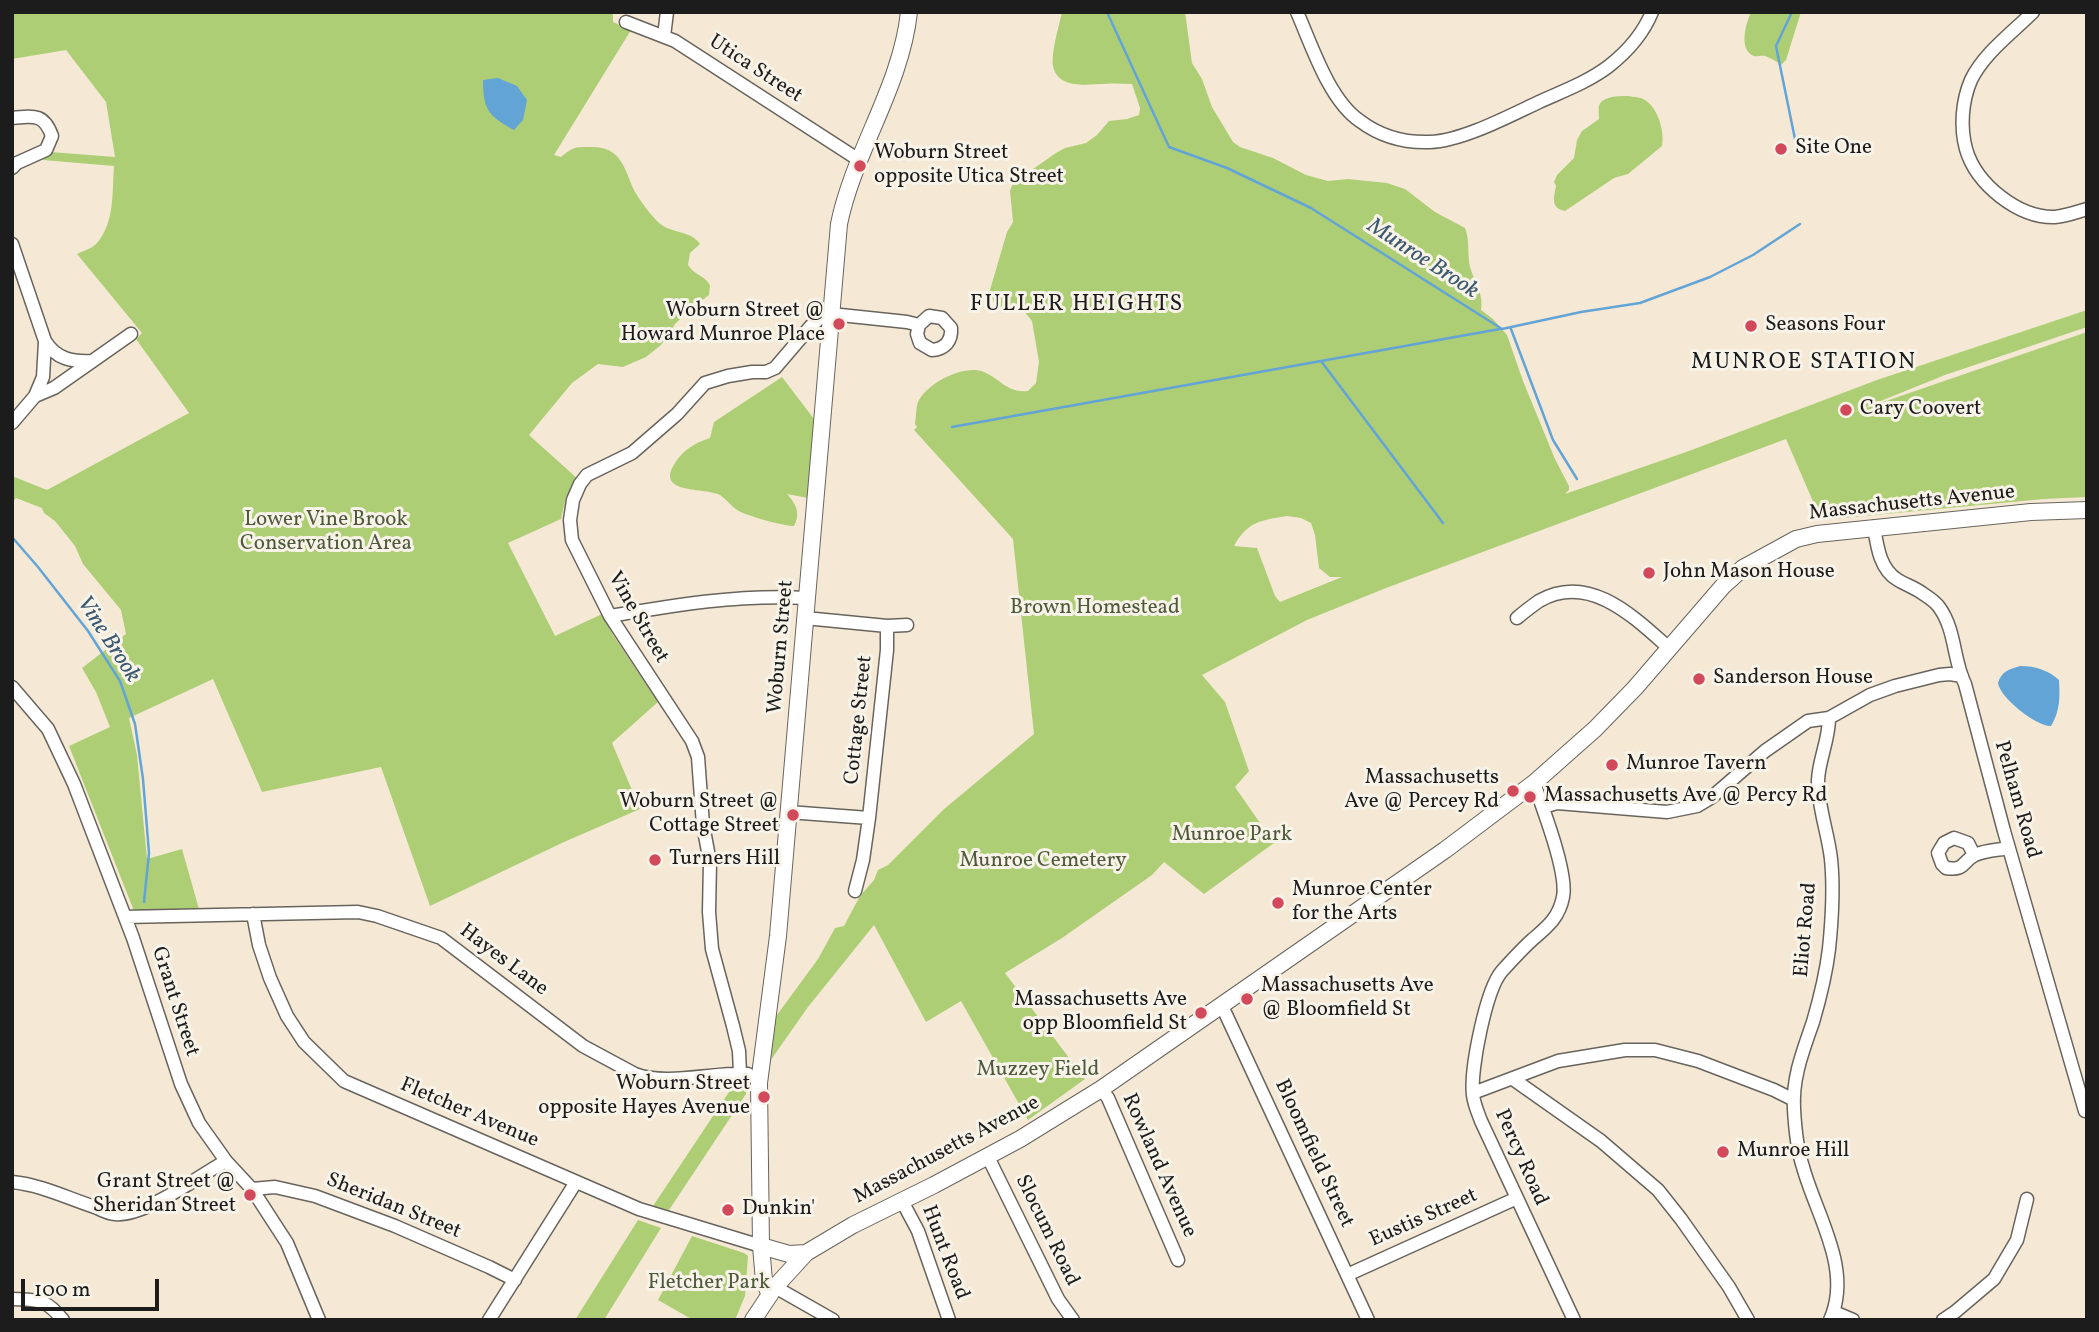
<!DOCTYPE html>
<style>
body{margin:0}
#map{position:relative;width:2099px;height:1332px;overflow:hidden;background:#f5e9d5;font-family:Vollkorn,serif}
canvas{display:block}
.frame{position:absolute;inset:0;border:14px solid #1c1c1c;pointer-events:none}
.scale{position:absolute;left:21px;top:1279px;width:138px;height:32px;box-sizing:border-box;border:4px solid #1c1c1c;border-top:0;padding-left:9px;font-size:21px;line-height:24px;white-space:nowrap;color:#1c1c1c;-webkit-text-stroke:5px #f7f3e8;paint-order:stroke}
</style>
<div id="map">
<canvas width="2099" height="1332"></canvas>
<div class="frame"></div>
<div class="scale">100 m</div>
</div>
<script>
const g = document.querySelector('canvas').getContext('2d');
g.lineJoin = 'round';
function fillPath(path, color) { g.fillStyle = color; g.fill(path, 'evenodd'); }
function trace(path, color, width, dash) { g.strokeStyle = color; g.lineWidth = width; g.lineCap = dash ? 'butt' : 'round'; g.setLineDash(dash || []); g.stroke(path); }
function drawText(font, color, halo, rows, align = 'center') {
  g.font = font + ' Vollkorn,serif'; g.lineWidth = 6; g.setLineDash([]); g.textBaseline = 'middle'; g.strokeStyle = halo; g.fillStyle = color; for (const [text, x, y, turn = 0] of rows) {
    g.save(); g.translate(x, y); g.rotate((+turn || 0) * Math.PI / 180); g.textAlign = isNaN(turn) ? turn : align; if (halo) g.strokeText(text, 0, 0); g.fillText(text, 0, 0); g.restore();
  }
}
fillPath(new Path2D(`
 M 12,12 L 613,12 L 613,22 L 631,30 L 554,155 L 561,157 C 573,147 575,147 590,147 C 622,146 624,169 635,192 C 641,202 650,214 658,222 C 670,234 691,230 700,244 L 690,253 L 688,265 C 695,276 703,274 710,285 L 709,295 L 692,308 L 675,324 L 661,345 L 646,357 L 623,367 L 598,364 L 572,383 L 529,435 L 579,480 L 566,497 L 561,519 L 508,543 L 555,636 L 602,614 L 613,635 L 658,702 L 612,743 L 640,809 L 564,842 L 430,906 L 381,767 L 262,792 L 213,679 L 129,718 L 137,755 L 147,859 L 182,849 L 199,909 L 134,911 L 69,746 L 110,727 L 96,692 L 82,668 L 126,634 L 121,610 L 83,564 L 75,546 L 55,521 L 44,513 L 42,508 L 16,498 L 12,503 L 12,476 L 47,490 L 189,413 L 136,339 L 142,333 L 77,254 C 83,251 93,248 97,243 C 115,222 112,192 114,166 L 43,160 L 51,152 L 115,157 L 106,102 L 66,50 L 12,59 Z
 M 1062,12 L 1185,12 L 1192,63 L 1202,79 L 1212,107 L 1233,142 L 1240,147 L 1273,158 L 1306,175 L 1328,181 L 1348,179 L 1387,183 L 1405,189 L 1435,212 L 1465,228 C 1470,241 1467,253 1470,267 C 1474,281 1484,294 1481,310 L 1493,319 L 1507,335 L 1523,381 L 1555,459 L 1569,486 L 1569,490 L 1565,494 L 1689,451 L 1877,380 L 2087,310 L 2087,327 L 1945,375 L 1851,413 L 2087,332 L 2087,497 L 2044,499 L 1821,520 L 1786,439 L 1386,588 L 1307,620 L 1202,675 L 1225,702 L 1249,771 L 1235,787 L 1274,843 L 1204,894 L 1164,862 L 1152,875 L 1062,938 L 1005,973 L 1085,1079 L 1028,1120 L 961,1001 L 926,1022 L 874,925 L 808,1007 L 768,1064 L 774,1019 L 818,959 L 835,928 L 844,926 L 860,896 L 874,880 L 878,870 L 888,865 L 943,810 L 1034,734 L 1013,539 L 914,430 L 917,427 L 915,424 C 916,417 916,408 918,402 C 927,383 964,364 984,372 C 1002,380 1007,393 1028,391 L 1036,383 L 1039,362 L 1032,321 L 1024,311 L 997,306 L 993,301 L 990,290 L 1007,232 L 1013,222 L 1010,191 L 1013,183 L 1056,153 L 1065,148 L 1086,143 L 1097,135 L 1109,121 L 1127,119 L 1139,115 L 1140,108 L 1132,84 C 1123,84 1114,83 1105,84 C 1088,84 1058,90 1053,66 C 1051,52 1059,26 1062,12 ZM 1287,516 L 1301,518 L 1311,523 L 1315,535 L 1319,568 L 1330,577 L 1342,577 L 1280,602 L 1275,596 L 1257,548 L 1234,546 C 1247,522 1261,520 1287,516 Z
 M 1751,12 L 1801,12 L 1786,60 L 1781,65 C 1776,61 1771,58 1765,56 C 1762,55 1757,57 1754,56 C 1738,50 1746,23 1751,12 Z
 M 1628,96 C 1633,97 1641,97 1645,100 C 1658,108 1665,132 1662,146 L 1628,174 L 1614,178 L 1565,211 C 1550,208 1554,197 1556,186 L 1554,182 L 1557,175 L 1574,158 L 1577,140 L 1582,131 L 1599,119 C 1599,115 1598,110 1599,106 C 1602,96 1619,96 1628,96 Z
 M 782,377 L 814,419 L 808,498 L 787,494 C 796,504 801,513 794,526 C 783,526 747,516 737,510 C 731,506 726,499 720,495 C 705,487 654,495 675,463 C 684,449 695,443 710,438 L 714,422 Z
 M 735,1083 L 747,1083 L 746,1094 L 669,1210 L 653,1206 Z
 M 638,1220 L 661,1228 L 604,1320 L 575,1320 Z
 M 692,1236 L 744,1253 L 748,1256 L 745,1296 L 735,1320 L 693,1320 L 658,1300 Z`), '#aece76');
fillPath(new Path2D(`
 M 498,78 L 517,86 L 527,100 L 523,120 L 514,130 C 488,116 483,109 483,80 Z
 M 2020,666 C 2035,666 2048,670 2059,680 C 2060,697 2060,711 2051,726 C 2037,727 2000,698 1998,683 C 2001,672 2009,669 2020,666 Z`), '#63a4d6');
trace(new Path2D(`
 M 1107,12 L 1169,147 L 1227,168 L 1311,208 L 1502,329 L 1581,312 L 1640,303 L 1710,277 L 1753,255 L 1800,224
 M 1792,12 L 1776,46 L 1796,144
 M 1511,329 L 1553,440 L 1577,479
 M 1321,361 L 1443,523
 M 952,427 L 1500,329
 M 12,537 L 38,567 L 88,631 L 120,681 L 135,724 L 143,779 L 149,853 L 144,902`), '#63a4d6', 2.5);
const minor = new Path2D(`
 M 1297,12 C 1312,46 1329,100 1360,121 C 1380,136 1405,143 1430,142 C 1462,141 1509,116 1539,102 C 1563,91 1588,82 1609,66 C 1628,51 1643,34 1652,12
 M 2033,12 C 2012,33 1984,53 1971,80 C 1962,101 1960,127 1966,149 C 1976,184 2018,218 2055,217 C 2066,216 2077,212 2087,209
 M 626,22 L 675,41 L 859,160
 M 664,36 L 667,12
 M 12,118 C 33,116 44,113 52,136 L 46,150 L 17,163 L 12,168
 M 12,244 L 45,341 C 56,359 72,362 92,361
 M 35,396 L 43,377 L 45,342
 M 12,423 L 35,396 L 54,388 L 131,334
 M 1874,527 C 1877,546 1880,570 1898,580 C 1906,585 1914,587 1922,593 C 1928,597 1935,601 1939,607 C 1956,630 1953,660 1965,684 L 2004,831 L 2085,1111
 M 610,616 C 675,605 740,594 807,598
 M 805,618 L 887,626 L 907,625
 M 1517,618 C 1524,612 1532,606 1539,601 C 1589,572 1634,617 1669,648
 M 12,687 L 48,729 L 74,784 L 133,938 L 181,1084 L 199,1123 L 226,1161 L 252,1189 L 287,1243 L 319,1320
 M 1534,783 C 1543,809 1568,873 1563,897 C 1559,918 1547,927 1532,940 C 1522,949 1512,960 1502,971 C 1486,989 1470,1070 1473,1095 C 1474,1104 1478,1113 1481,1121 L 1574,1320
 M 1543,807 L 1557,803 L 1667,812 L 1697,806 L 1712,797 L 1765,751 L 1808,721 L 1829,718
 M 788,812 L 869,818
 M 1974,855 L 1968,843 L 1954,838 L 1944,843 L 1938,853 L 1942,864 L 1946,868 C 1966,871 1962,861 1975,855 C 1985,850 1999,850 2009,848
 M 855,891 L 863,860 L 869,818 L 887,650 L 887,626
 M 253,914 L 259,945 L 270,978 L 287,1016 L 304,1042 L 344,1081 L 639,1209 L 761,1246
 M 125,917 L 358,912 L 377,916 L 441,938 L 583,1046 L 635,1074 C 665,1086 715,1072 748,1074
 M 1222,1006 L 1368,1320
 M 740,1074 L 739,1051 L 733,1026 L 712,949 L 709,912 L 710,862 L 703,825 L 698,757 L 692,741 L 610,616 L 572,540 L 570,520 L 573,500 L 580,484 L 587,475 L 632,453 L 677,414 L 705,383 L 728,376 L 752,372 L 766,372 L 775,368 L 811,326 L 819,319 L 831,314 L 907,322 L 919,325 L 917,334 L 920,343 L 932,350 C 945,349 952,341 951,328 L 942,318 L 929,316 L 919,325
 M 1513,1079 L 1601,1141 L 1658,1190 L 1681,1219 L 1729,1287 L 1748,1320
 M 1101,1089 L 1108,1098 L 1178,1260
 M 1473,1093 L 1558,1061 L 1625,1050 L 1655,1050 L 1698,1061 L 1774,1090 L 1794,1100
 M 988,1157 L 1058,1299 L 1073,1320
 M 12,1182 C 42,1185 67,1198 95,1207 C 101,1210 109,1214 115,1214 C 145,1217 200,1175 226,1161
 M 252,1189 L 275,1187 L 315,1196 L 395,1226 L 489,1267 L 515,1280
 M 902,1201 L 918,1231 L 949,1320
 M 1347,1275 L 1517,1198
 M 775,1287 L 833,1320
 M 12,1299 C 39,1300 45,1298 63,1320
 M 1834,1312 L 1853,1320
 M 489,1320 L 576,1182
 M 1830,1320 C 1853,1269 1816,1215 1803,1167 C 1797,1149 1795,1128 1794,1109 C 1792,1078 1803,1051 1813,1022 C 1820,998 1826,974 1829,949 C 1832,920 1834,888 1831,859 C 1828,832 1818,808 1818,780 C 1819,759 1829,740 1829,718 L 1870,695 L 1895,686 L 1939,675 L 1950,674 L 1962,676
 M 1943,1320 L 1955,1312 L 1994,1279 L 2017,1240 L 2027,1199`);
const major = new Path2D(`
 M 761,1246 L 789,1254 L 806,1253
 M 770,1295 L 764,1281 L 761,1246 L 759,1083 L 778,936 L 839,224 C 854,151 901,87 909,12
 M 753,1320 L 775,1287 L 806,1253 L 853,1225 L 934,1185 L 1020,1139 L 1101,1089 L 1445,850 L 1534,783 L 1595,729 L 1635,688 L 1723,586 L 1743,568 L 1796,539 L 1817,534 L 2031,512 L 2087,510`);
trace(minor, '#68645d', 15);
trace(major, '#68645d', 18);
trace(minor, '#fff', 12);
trace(major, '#fff', 16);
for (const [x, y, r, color] of [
 [1781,149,7,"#d1495b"],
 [860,166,7,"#d1495b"],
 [839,324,7,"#d1495b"],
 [1751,326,7,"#d1495b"],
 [1846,410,7,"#d1495b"],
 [1649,573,7,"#d1495b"],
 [1699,679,7,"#d1495b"],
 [1612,765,7,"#d1495b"],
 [1513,791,7,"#d1495b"],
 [1530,797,7,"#d1495b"],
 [793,815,7,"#d1495b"],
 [655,860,7,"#d1495b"],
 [1278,903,7,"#d1495b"],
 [1247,999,7,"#d1495b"],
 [1201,1013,7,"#d1495b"],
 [764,1097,7,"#d1495b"],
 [1723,1152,7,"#d1495b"],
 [250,1195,7,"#d1495b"],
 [728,1210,7,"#d1495b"]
]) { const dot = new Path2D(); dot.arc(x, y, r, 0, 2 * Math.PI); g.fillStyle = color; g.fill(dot); trace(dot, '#f7f3e8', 2.5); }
drawText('21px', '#1c1c1c', '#f7f3e8', [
 ["Utica Street",755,70,33],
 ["Massachusetts Avenue",1912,504,-6],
 ["Vine Street",637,618,60],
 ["Woburn Street",782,647,-85],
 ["Cottage Street",860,720,-84],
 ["Pelham Road",2016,800,74],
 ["Eliot Road",1807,930,-85],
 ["Hayes Lane",503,961,37],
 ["Grant Street",174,1002,72],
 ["Fletcher Avenue",469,1114,23],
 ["Massachusetts Avenue",947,1151,-28],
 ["Bloomfield Street",1313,1154,65],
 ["Percy Road",1520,1158,66],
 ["Rowland Avenue",1158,1166,66],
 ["Sheridan Street",393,1207,22],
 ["Eustis Street",1424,1219,-24],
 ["Slocum Road",1046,1231,64],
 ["Hunt Road",944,1253,69]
]);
drawText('21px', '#1c1c1c', '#f7f3e8', [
 ["Site One",1795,149],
 ["Woburn Street",874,154],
 ["opposite Utica Street",874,178],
 ["Woburn Street @",825,312,"right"],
 ["Howard Munroe Place",825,336,"right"],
 ["Seasons Four",1765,326],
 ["Cary Coovert",1860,410],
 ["John Mason House",1663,573],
 ["Sanderson House",1713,679],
 ["Munroe Tavern",1626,765],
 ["Massachusetts",1499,779,"right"],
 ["Ave @ Percey Rd",1499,803,"right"],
 ["Massachusetts Ave @ Percy Rd",1544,797],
 ["Woburn Street @",779,803,"right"],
 ["Cottage Street",779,827,"right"],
 ["Turners Hill",669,860],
 ["Munroe Center",1292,891],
 ["for the Arts",1292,915],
 ["Massachusetts Ave",1261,987],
 ["@ Bloomfield St",1261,1011],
 ["Massachusetts Ave",1187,1001,"right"],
 ["opp Bloomfield St",1187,1025,"right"],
 ["Woburn Street",750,1085,"right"],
 ["opposite Hayes Avenue",750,1109,"right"],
 ["Munroe Hill",1737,1152],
 ["Grant Street @",236,1183,"right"],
 ["Sheridan Street",236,1207,"right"],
 ["Dunkin'",742,1210]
], 'left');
drawText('21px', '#4f5a3c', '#f7f3e8', [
 ["Lower Vine Brook",326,521],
 ["Conservation Area",326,545],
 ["Brown Homestead",1095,609],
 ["Munroe Park",1232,836],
 ["Munroe Cemetery",1043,862],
 ["Muzzey Field",1038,1071],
 ["Fletcher Park",709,1284]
]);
drawText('italic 23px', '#3c5970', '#f7f3e8', [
 ["Munroe Brook",1422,260,33],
 ["Vine Brook",107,640,57]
]);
g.letterSpacing = '2px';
drawText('23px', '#1c1c1c', '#f7f3e8', [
 ["FULLER HEIGHTS",1077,306],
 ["MUNROE STATION",1804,364]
]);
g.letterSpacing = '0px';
</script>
